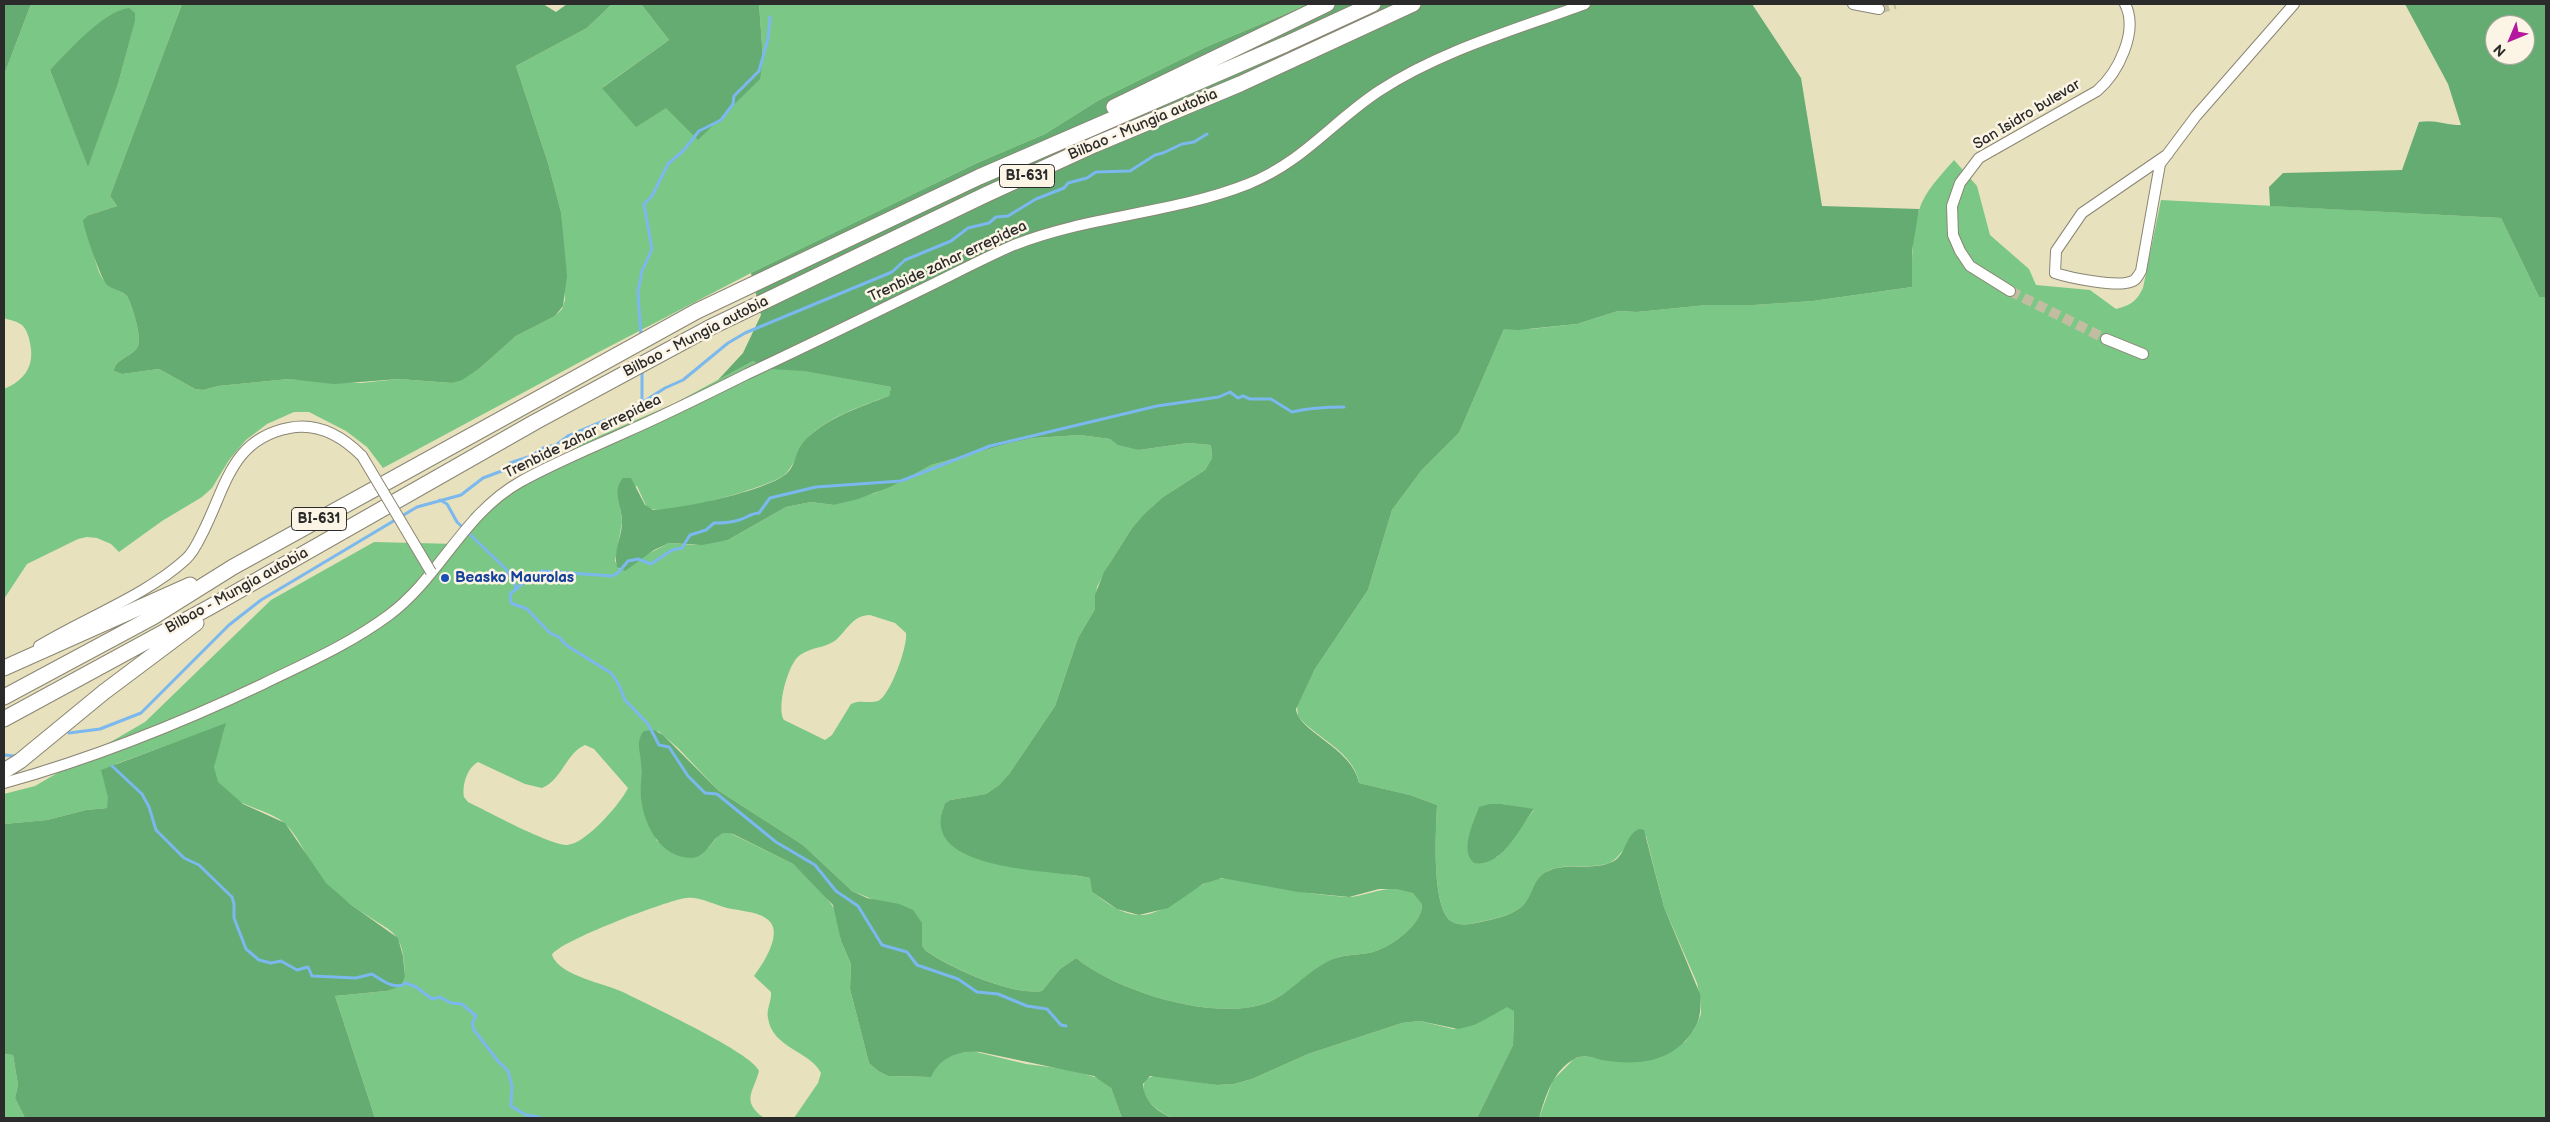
<!DOCTYPE html>
<style>
body{margin:0}
#map{position:relative;width:2550px;height:1122px;overflow:hidden;background:#e8e1be;font-family:"Balsamiq Sans",sans-serif}
canvas{display:block}
.frame{position:absolute;inset:0;border:5px solid #2b2b2b;pointer-events:none}
.north{position:absolute;left:2485px;top:15px;width:50px;height:50px;box-sizing:border-box;background:#fcf5e5;border:1px solid #a8a49b;border-radius:50%;rotate:225deg;font-size:14px;font-weight:700;line-height:20px;text-align:center;color:#2b2b2b}
.north::after{content:'';display:block;margin:auto;width:18px;height:22px;background:#b5179e;clip-path:polygon(50% 0,100% 100%,50% 72%,0 100%)}
</style>
<div id="map">
<canvas width="2550" height="1122"></canvas>
<div class="frame"></div>
<div class="north">N</div>
</div>
<script>
const g = document.querySelector('canvas').getContext('2d');
g.lineJoin = 'round';
function fillPath(path, color) { g.fillStyle = color; g.fill(path, 'evenodd'); }
function trace(path, color, width, dash) { g.strokeStyle = color; g.lineWidth = width; g.lineCap = dash ? 'butt' : 'round'; g.setLineDash(dash || []); g.stroke(path); }
function drawText(font, color, halo, rows, align = 'center') {
  g.font = font + ' "Balsamiq Sans",sans-serif'; g.lineWidth = 5; g.setLineDash([]); g.textBaseline = 'middle'; g.strokeStyle = halo; g.fillStyle = color; for (const [text, x, y, turn = 0] of rows) {
    g.save(); g.translate(x, y); g.rotate((+turn || 0) * Math.PI / 180); g.textAlign = isNaN(turn) ? turn : align; if (halo) g.strokeText(text, 0, 0); g.fillText(text, 0, 0); g.restore();
  }
}
fillPath(new Path2D(`
 M 31,4 L 182,4 L 110,196 L 117,206 L 89,215 C 91,234 93,274 109,286 C 115,290 121,291 127,296 C 132,305 142,337 138,346 C 133,357 114,359 114,371 L 122,374 L 159,369 L 195,389 L 203,390 L 218,386 L 289,379 L 361,383 L 399,379 L 452,383 L 480,368 L 516,336 L 555,316 L 562,309 L 565,300 L 561,212 L 548,163 L 516,66 L 587,28 L 612,4 L 641,4 L 669,40 L 603,87 L 666,108 L 763,59 L 759,4 L 1309,4 L 1206,47 L 1099,100 L 1045,134 L 977,163 L 751,273 L 595,354 L 383,468 L 367,447 L 346,431 L 309,412 L 294,412 L 267,424 L 246,440 L 229,460 L 212,488 L 202,497 L 162,521 L 119,552 L 111,544 L 97,538 L 87,537 L 78,539 L 27,564 L 4,599 L 4,389 C 25,380 35,366 30,343 C 29,337 27,330 22,325 C 17,321 9,320 4,318 L 4,75 ZM 121,10 L 135,16 L 135,20 L 118,84 L 88,166 L 50,70 L 104,20 Z
 M 1954,160 L 1977,186 L 1990,235 L 2029,269 L 2036,285 L 2090,290 L 2116,309 C 2131,305 2136,302 2143,288 L 2161,200 L 2501,218 L 2539,297 L 2546,297 L 2546,1118 L 1539,1118 L 1553,1080 L 1574,1059 L 1582,1056 L 1622,1061 L 1685,1042 L 1694,1030 L 1701,1014 L 1701,1004 L 1697,983 L 1664,907 L 1646,836 C 1640,840 1632,843 1626,848 C 1619,853 1617,861 1606,864 C 1587,869 1563,862 1546,872 C 1531,880 1533,900 1520,908 C 1509,916 1493,919 1480,922 C 1471,924 1460,927 1451,921 C 1431,905 1436,829 1437,805 L 1410,795 L 1359,783 C 1354,751 1315,738 1298,716 L 1297,706 L 1315,669 L 1368,590 L 1392,510 L 1421,471 L 1459,433 L 1504,329 L 1531,329 L 1577,324 L 1618,311 L 1637,312 L 1707,305 L 1754,305 L 1813,301 L 1912,287 C 1912,262 1911,235 1919,210 C 1925,191 1941,175 1954,160 ZM 1502,804 L 1534,810 L 1497,857 L 1468,843 L 1480,807 Z
 M 753,361 L 891,387 L 889,396 C 864,405 825,418 808,438 C 798,449 794,468 783,476 C 765,488 665,517 647,508 L 637,486 L 618,492 L 622,522 L 615,561 L 619,569 L 669,543 L 694,545 L 728,540 L 786,507 L 811,502 L 834,505 L 875,493 L 931,465 L 1011,443 L 1034,438 L 1080,435 L 1110,439 L 1139,450 L 1188,443 L 1211,445 L 1212,458 L 1205,470 L 1163,497 L 1144,514 L 1132,528 L 1109,564 L 1097,587 L 1095,609 L 1078,638 L 1055,706 L 1009,774 L 999,785 L 986,794 L 950,800 L 943,808 L 942,823 L 1033,869 L 1091,878 L 1092,892 C 1106,902 1120,914 1139,915 C 1162,917 1191,886 1214,880 C 1237,873 1273,887 1296,891 C 1312,894 1329,895 1345,897 C 1366,899 1408,872 1422,904 C 1423,924 1391,947 1373,952 C 1361,955 1347,954 1336,958 C 1310,968 1294,991 1269,1002 C 1217,1023 1118,992 1076,958 L 1060,969 L 1042,991 C 1012,996 952,968 926,951 L 922,946 L 922,928 L 877,901 L 852,891 L 803,845 L 719,791 L 678,748 L 658,731 L 641,759 L 641,799 L 657,841 L 708,848 L 719,835 L 728,832 L 793,864 L 826,897 L 836,911 L 841,941 L 851,964 L 850,989 L 869,1063 L 878,1071 L 888,1076 L 926,1077 L 945,1059 L 956,1054 L 972,1051 L 1026,1064 L 1074,1070 L 1100,1079 L 1111,1088 L 1122,1118 L 794,1118 L 818,1083 L 821,1073 C 810,1051 772,1048 768,1018 C 766,1009 772,1001 771,992 L 754,976 C 763,964 785,931 767,919 C 756,911 740,911 727,908 C 715,905 699,896 686,898 C 668,900 557,942 552,955 C 560,977 606,983 625,993 C 648,1005 753,1053 759,1071 C 753,1093 741,1101 764,1118 L 375,1118 L 335,996 L 386,991 L 405,976 C 404,961 404,944 393,933 C 388,928 380,924 374,920 C 354,907 333,894 318,874 C 305,856 298,832 279,819 C 258,806 222,803 215,775 C 211,759 223,740 225,724 L 116,764 L 107,808 L 86,810 L 47,820 L 4,824 L 4,794 L 35,786 L 145,722 L 271,600 L 374,542 L 457,544 L 471,514 L 482,504 L 583,443 L 675,403 ZM 870,615 L 895,623 L 906,633 C 908,646 890,696 878,701 C 869,704 860,699 851,704 L 832,735 L 825,740 L 784,720 C 776,708 788,663 800,655 C 811,647 826,648 836,640 C 847,630 853,615 870,615 ZM 585,745 L 594,749 L 628,788 C 621,803 586,844 567,845 C 549,845 487,811 468,802 L 464,797 C 462,785 467,768 478,762 L 525,784 L 542,788 C 562,780 566,753 585,745 Z
 M 1504,1007 L 1510,1007 L 1514,1011 L 1513,1045 L 1477,1118 L 1172,1118 C 1158,1111 1136,1097 1146,1079 L 1156,1075 L 1217,1085 L 1234,1084 L 1252,1079 L 1308,1054 L 1402,1023 L 1420,1021 L 1453,1029 L 1475,1025 Z
 M 4,1054 L 13,1055 L 18,1085 L 15,1098 L 25,1118 L 4,1118 Z`), '#7bc785');
fillPath(new Path2D(`
 M 4,4 L 31,4 L 4,75 Z
 M 182,4 L 543,4 L 556,12 L 567,4 L 612,4 L 587,28 L 516,66 L 548,163 L 561,212 L 567,276 L 563,306 L 555,316 L 516,336 L 480,368 L 462,380 L 452,383 L 399,379 L 334,384 L 289,379 L 218,386 L 203,390 L 195,389 L 159,369 L 122,374 L 114,371 C 114,359 133,357 138,346 C 142,337 132,305 127,296 C 121,290 112,290 106,284 C 101,278 83,227 83,220 L 89,215 L 117,206 L 110,196 Z
 M 641,4 L 759,4 L 763,59 L 760,79 L 698,140 L 666,108 L 636,127 L 602,88 L 669,40 Z
 M 1309,4 L 1752,4 L 1801,78 L 1822,206 L 1919,209 L 1912,251 L 1912,287 L 1813,301 L 1754,305 L 1707,305 L 1637,312 L 1618,311 L 1577,324 L 1518,330 L 1504,329 L 1459,433 L 1421,471 L 1392,510 L 1368,590 L 1315,669 L 1296,709 C 1298,732 1353,748 1359,783 L 1410,795 L 1437,805 C 1436,829 1431,906 1451,921 C 1460,927 1471,924 1481,922 C 1494,919 1509,916 1520,908 C 1533,899 1531,880 1546,872 C 1566,861 1593,872 1614,861 C 1627,853 1625,835 1639,829 L 1644,830 L 1664,907 L 1700,994 C 1702,1012 1699,1026 1687,1039 C 1664,1064 1634,1065 1602,1060 C 1593,1058 1585,1054 1576,1058 C 1553,1070 1546,1095 1539,1118 L 1477,1118 L 1513,1045 L 1514,1011 L 1507,1007 L 1475,1025 L 1458,1029 L 1420,1021 L 1402,1023 L 1308,1054 L 1252,1079 L 1234,1084 L 1217,1085 L 1150,1076 L 1143,1084 C 1144,1102 1157,1111 1172,1118 L 1122,1118 L 1111,1088 L 1094,1076 L 980,1052 C 960,1050 940,1057 931,1077 L 888,1076 L 878,1071 L 869,1063 L 850,989 L 851,964 L 841,941 L 833,905 L 793,864 L 733,834 C 710,826 712,864 683,857 C 658,852 644,823 641,799 C 640,787 642,775 641,764 C 641,752 635,741 644,731 L 654,730 L 663,735 L 719,791 L 803,845 L 852,891 L 867,898 L 899,904 L 913,910 L 922,923 L 922,946 L 926,951 C 951,968 1012,996 1042,991 L 1060,969 L 1076,958 C 1118,992 1217,1023 1269,1002 C 1294,991 1310,967 1336,958 C 1348,954 1361,955 1373,952 C 1391,947 1423,924 1422,904 L 1413,893 L 1397,889 L 1379,889 L 1349,897 L 1298,892 L 1222,878 L 1203,884 L 1168,908 L 1139,915 L 1117,909 L 1092,892 L 1090,878 C 1055,869 914,873 945,804 L 950,800 L 986,794 L 999,785 L 1009,774 L 1055,706 L 1078,638 L 1095,609 L 1095,595 L 1104,572 L 1132,528 L 1144,514 L 1163,497 L 1205,470 L 1212,458 L 1211,445 L 1188,443 L 1139,450 L 1118,445 L 1110,439 L 1080,435 L 1034,438 L 1011,443 L 931,465 L 890,487 L 858,499 L 834,505 L 811,502 L 786,507 L 728,540 L 702,545 L 669,543 L 654,550 L 625,571 L 617,567 C 613,551 621,539 622,524 C 623,508 611,491 623,478 L 631,478 L 645,505 L 653,510 C 680,509 766,491 786,474 C 795,467 795,453 802,444 C 822,419 860,407 889,396 L 891,387 L 804,371 L 771,369 L 753,361 L 718,380 L 743,353 L 761,315 L 751,273 L 977,163 L 1045,134 L 1099,100 L 1206,47 Z
 M 2405,4 L 2546,4 L 2546,297 L 2539,297 L 2501,218 L 2270,206 L 2269,187 L 2283,173 L 2402,170 L 2419,122 C 2434,119 2446,125 2461,125 L 2448,84 ZM 2495,25 L 2525,25 L 2525,55 L 2495,55 Z
 M 129,8 L 135,13 L 135,21 L 118,84 L 88,167 L 50,70 C 68,52 103,11 129,8 Z
 M 226,723 L 214,767 L 218,782 L 243,804 L 285,823 L 326,883 L 350,904 L 398,938 L 403,956 L 405,976 L 401,986 L 386,991 L 335,996 L 375,1118 L 25,1118 L 15,1098 L 18,1085 L 13,1055 L 4,1054 L 4,824 L 47,820 L 86,810 L 107,808 L 108,797 L 101,770 Z
 M 1490,804 L 1502,804 L 1534,809 C 1520,827 1502,868 1474,863 C 1459,850 1474,822 1479,807 Z`), '#64ac72');
trace(new Path2D(`
 M 641,336 L 638,292 L 642,271 L 652,249 L 644,204 L 652,196 L 668,164 L 683,151 L 699,131 L 721,120 L 733,104 L 734,96 L 759,71 L 768,39 L 770,17
 M 642,404 L 642,370
 M 440,500 L 447,504 L 457,522 L 506,569 L 517,589
 M 69,733 L 100,729 L 141,713 L 229,625 L 261,600 L 417,507 L 461,495 L 483,478 L 507,469 L 510,463 L 531,456 L 545,447 L 556,445 L 568,436 L 632,409 L 665,388 L 683,380 L 728,343 L 745,333 L 892,272 L 905,260 L 951,241 L 968,228 L 989,223 L 996,217 L 1008,216 L 1036,199 L 1064,188 L 1068,183 L 1087,178 L 1096,172 L 1130,171 L 1155,155 L 1163,153 L 1182,144 L 1194,142 L 1207,134
 M 4,755 L 15,756
 M 112,766 L 142,794 L 149,807 L 156,830 L 184,858 L 199,865 L 232,897 L 234,904 L 234,918 L 246,949 L 259,960 L 271,963 L 281,961 L 297,970 L 308,967 L 312,976 L 356,978 L 372,974 C 382,980 395,991 406,983 L 416,987 L 432,999 L 440,997 L 451,1003 L 462,1004 L 476,1016 L 472,1023 L 474,1030 L 498,1061 L 508,1071 L 512,1086 L 511,1106 L 526,1115 L 539,1117
 M 1066,1026 L 1061,1025 L 1047,1009 L 1027,1006 L 998,994 L 977,992 L 958,979 L 917,965 L 907,952 L 882,945 L 858,906 L 836,891 L 815,865 L 776,842 L 717,794 L 705,793 L 688,776 L 669,747 L 659,745 L 648,724 L 625,700 L 618,683 L 611,673 L 566,645 L 559,637 L 550,633 L 527,609 L 511,603 L 510,594 L 534,574 L 543,571 L 612,576 L 618,573 L 628,561 L 638,559 L 651,564 L 672,550 L 682,548 L 690,535 L 706,530 L 714,523 C 723,523 731,523 739,520 C 747,518 751,513 759,513 L 770,498 L 816,487 L 901,481 L 990,446 L 1157,406 L 1219,397 L 1230,392 L 1238,398 L 1243,396 L 1250,399 L 1271,399 L 1292,412 C 1309,408 1326,407 1344,407`), '#7bb8ed', 3);
trace(new Path2D(`
 M 1879,9 L 1895,4
 M 2010,291 L 2106,339`), '#c2bda1', 10, [10, 5]);
const minor = new Path2D(`
 M 1853,4 L 1879,9
 M 2168,154 L 2082,213 L 2056,251 L 2055,273 C 2070,278 2116,287 2130,282 C 2136,281 2138,276 2141,271 L 2160,164 L 2196,116 L 2294,4
 M 2010,291 L 1970,266 L 1960,251 L 1953,235 L 1952,206 L 1960,183 L 1979,158 L 2097,91 C 2118,73 2139,31 2125,4
 M 2106,339 L 2143,354
 M 39,646 C 85,618 147,595 186,559 C 194,552 199,540 204,530 C 226,486 232,439 289,428 C 318,422 342,436 362,456
 M 4,783 C 94,758 179,724 263,684 C 306,663 350,644 389,615 C 440,577 463,514 520,482 C 554,463 591,448 626,432 C 667,414 707,394 747,374 C 807,346 866,317 925,288 C 954,274 984,258 1014,245 C 1090,215 1172,214 1248,184 C 1303,162 1332,122 1379,91 C 1442,50 1515,30 1585,4`);
const highway = new Path2D(`
 M 1114,107 L 1327,4
 M 4,668 L 190,585
 M 4,697 L 153,617 L 233,567 L 697,311 L 979,177 L 1286,44 L 1373,4
 M 4,719 L 210,607 L 535,422 L 709,328 L 985,195 L 1094,145 L 1240,84 L 1413,4
 M 4,771 L 20,761 L 104,692 L 196,623`);
trace(minor, '#8a8674', 12);
trace(highway, '#8a8674', 17);
trace(minor, '#fff', 10);
trace(highway, '#fff', 15);
const minorBridge = new Path2D(`
 M 362,456 L 431,572`);
trace(minorBridge, '#8a8674', 12, []);
trace(minorBridge, '#fff', 10);
for (const [x, y, r, color] of [
 [445,578,5,"#1a4fb4"]
]) { const dot = new Path2D(); dot.arc(x, y, r, 0, 2 * Math.PI); g.fillStyle = color; g.fill(dot); trace(dot, '#fcf5e5', 2); }
for (const [x, y, w] of [
 [1027,176,55],
 [319,519,55]
]) { const box = new Path2D(); box.roundRect(x - w / 2, y - 11.5, w, 23, 4); g.fillStyle = '#fcf5e5'; g.fill(box); trace(box, '#2b2b2b', 1); }
drawText('bold 14px', '#2b2b2b', null, [
 ["BI-631",1027,176],
 ["BI-631",319,519]
]);
drawText('15px', '#2b2b2b', '#fcf5e5', [
 ["San Isidro bulevar",2027,115,-31],
 ["Bilbao - Mungia autobia",1143,125,-23],
 ["Trenbide zahar errepidea",948,262,-25],
 ["Bilbao - Mungia autobia",696,337,-27],
 ["Trenbide zahar errepidea",583,437,-26],
 ["Bilbao - Mungia autobia",237,591,-29]
]);
drawText('bold 15px', '#164399', '#fcf5e5', [
 ["Beasko Maurolas",455,578]
], 'left');
</script>
